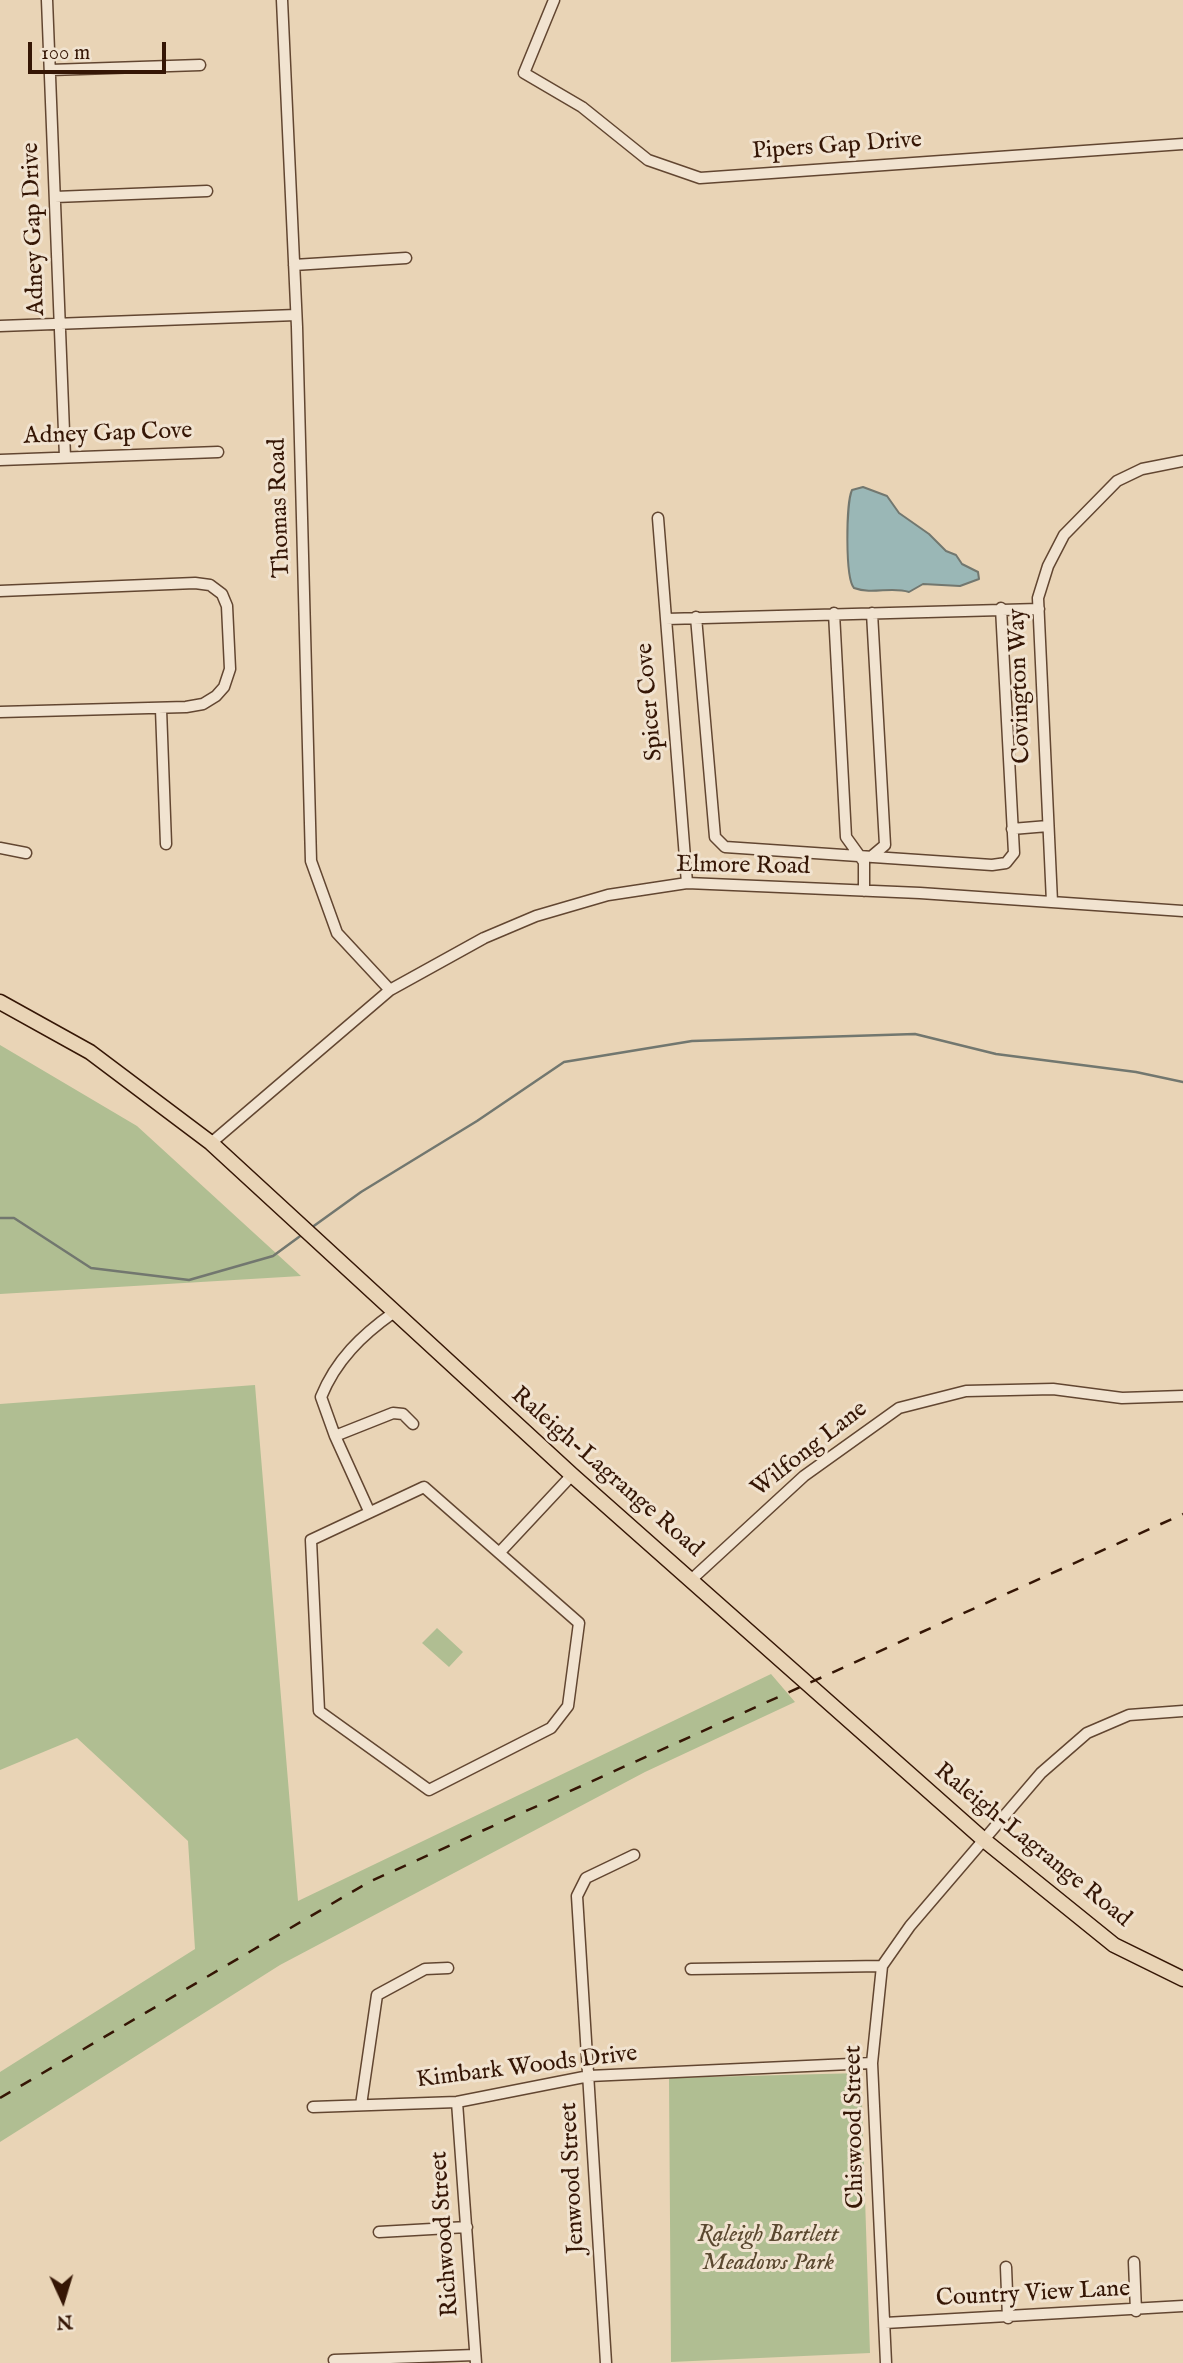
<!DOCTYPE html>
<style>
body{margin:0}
#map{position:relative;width:1183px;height:2363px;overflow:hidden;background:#e9d4b6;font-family:"IM FELL English",serif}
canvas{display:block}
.north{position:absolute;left:28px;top:2265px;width:70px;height:70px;-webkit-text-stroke:5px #f1e3d0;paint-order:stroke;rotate:176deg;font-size:19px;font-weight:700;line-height:28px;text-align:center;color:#351605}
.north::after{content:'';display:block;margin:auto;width:24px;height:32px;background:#351605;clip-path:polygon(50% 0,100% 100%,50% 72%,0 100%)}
.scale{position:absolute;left:28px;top:42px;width:138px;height:32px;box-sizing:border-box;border:4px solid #351605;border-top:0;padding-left:9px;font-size:21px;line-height:24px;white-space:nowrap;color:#351605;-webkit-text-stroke:5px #f1e3d0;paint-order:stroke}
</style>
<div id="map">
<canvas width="1183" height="2363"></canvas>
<div class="north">N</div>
<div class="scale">100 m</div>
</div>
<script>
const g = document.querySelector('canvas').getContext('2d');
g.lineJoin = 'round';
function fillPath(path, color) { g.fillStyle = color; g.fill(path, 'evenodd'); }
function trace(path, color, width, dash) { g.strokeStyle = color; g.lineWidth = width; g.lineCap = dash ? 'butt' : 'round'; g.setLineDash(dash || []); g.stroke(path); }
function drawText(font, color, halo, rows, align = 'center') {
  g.font = font + ' "IM FELL English",serif'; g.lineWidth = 6; g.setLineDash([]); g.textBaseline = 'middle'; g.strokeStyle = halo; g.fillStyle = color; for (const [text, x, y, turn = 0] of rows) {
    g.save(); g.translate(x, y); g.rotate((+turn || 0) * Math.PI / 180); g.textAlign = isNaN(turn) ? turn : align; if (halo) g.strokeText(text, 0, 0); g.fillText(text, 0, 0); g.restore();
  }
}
fillPath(new Path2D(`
 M 0,1045 L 137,1126 L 301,1276 L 0,1294 Z
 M 255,1385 L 298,1901 L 771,1674 L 795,1702 L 645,1772 L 280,1965 L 0,2142 L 0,2072 L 195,1949 L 188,1841 L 77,1738 L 0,1770 L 0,1404 Z
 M 437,1628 L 463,1652 L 449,1667 L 422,1643 Z
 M 861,2073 L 870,2353 L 671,2362 L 669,2078 Z`), '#b0be92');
const water = new Path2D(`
 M 863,487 L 887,496 L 899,513 L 929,534 L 946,551 L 956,555 L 962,564 L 978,572 L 979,579 L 960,586 L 923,584 L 909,592 C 891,586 873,595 854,588 C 845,578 846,503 852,490 Z`);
fillPath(water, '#9ab7b6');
trace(water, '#72776f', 2);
trace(new Path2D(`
 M 0,1218 L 14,1218 L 91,1268 L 189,1280 L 273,1256 L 303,1234
 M 311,1228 L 361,1192 L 477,1121 L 564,1062 L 692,1041 L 915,1034 L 996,1054 L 1136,1072 L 1183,1082`), '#72776f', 2.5);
const minor = new Path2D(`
 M 47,0 L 65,457
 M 282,0 L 297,327 L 311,861 L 337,933 L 390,990
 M 554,0 L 524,73 L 582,107 L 648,160 L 700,178 L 1183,144
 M 50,70 L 200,65
 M 55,197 L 207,191
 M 294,265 L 406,258
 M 0,326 L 296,315
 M 0,460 L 218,452
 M 658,518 L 687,883
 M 0,591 L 195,583 L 210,585 L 222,594 L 227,606 L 230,669 L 224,687 L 216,696 L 203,704 L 186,707 L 0,712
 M 834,613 L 846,837 L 864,862 L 864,891
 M 696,617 L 715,837 L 725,847 L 992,865 L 1006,863 L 1014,853 L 1001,608
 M 666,619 L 1039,609
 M 161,709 L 166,844
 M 1012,829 L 1048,826
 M 0,848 L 26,853
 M 872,856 L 885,845 L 872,613
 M 1052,902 L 1038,598 L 1048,566 L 1064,535 L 1117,481 L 1142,469 L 1183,461
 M 211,1143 L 390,990 L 484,938 L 536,916 L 608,895 L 687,883 L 920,893 L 1183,911
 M 335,1436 L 393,1413 L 403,1414 L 413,1424
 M 424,1487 L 579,1623 L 568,1706 L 551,1728 L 429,1790 L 319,1711 L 311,1540 Z
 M 369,1511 L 335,1436 L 321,1397 C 336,1360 362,1335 393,1313
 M 500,1552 L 572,1475
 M 692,1579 L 804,1476 L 899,1408 L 966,1391 L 1053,1389 L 1122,1398 L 1183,1396
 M 691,1969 L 882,1966
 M 457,2102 L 476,2363
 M 361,2105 L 377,1995 L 425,1969 L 448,1968
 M 313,2107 L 457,2102 L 589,2076 L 872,2063
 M 379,2232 L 467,2227
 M 1134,2262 L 1136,2311
 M 1006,2267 L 1008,2318
 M 885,2323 L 1183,2306
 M 334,2360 L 475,2355
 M 606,2363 L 577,1896 L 586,1878 L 634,1855
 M 886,2363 L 872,2063 L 882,1966 L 910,1926 L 1041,1773 L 1087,1733 L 1129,1715 L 1183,1711`);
const major = new Path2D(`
 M 0,1002 L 90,1052 L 211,1143 L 572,1475 L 984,1840 L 1114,1945 L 1183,1979`);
trace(minor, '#624631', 13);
trace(major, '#351605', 17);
trace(minor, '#f1e3d0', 10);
trace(major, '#e9d4b6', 14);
trace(new Path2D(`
 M 0,2098 L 369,1882 L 1183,1514`), '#351605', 2.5, [12, 12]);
drawText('24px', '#351605', '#f1e3d0', [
 ["Pipers Gap Drive",837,147,-4],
 ["Adney Gap Drive",35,229,-92],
 ["Adney Gap Cove",108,435,-2],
 ["Thomas Road",281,508,-92],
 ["Covington Way",1021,686,-92],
 ["Spicer Cove",651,702,-95],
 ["Elmore Road",743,867,1],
 ["Wilfong Lane",810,1450,-38],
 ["Raleigh-Lagrange Road",606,1473,41],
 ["Raleigh-Lagrange Road",1032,1846,39],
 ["Kimbark Woods Drive",527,2068,-7],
 ["Chiswood Street",856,2127,-91],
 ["Jenwood Street",574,2178,-93],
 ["Richwood Street",446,2234,-94],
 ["Country View Lane",1033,2295,-3]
]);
drawText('italic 24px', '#5a482f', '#f1e3d0', [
 ["Raleigh Bartlett",768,2236],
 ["Meadows Park",768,2264]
]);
</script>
